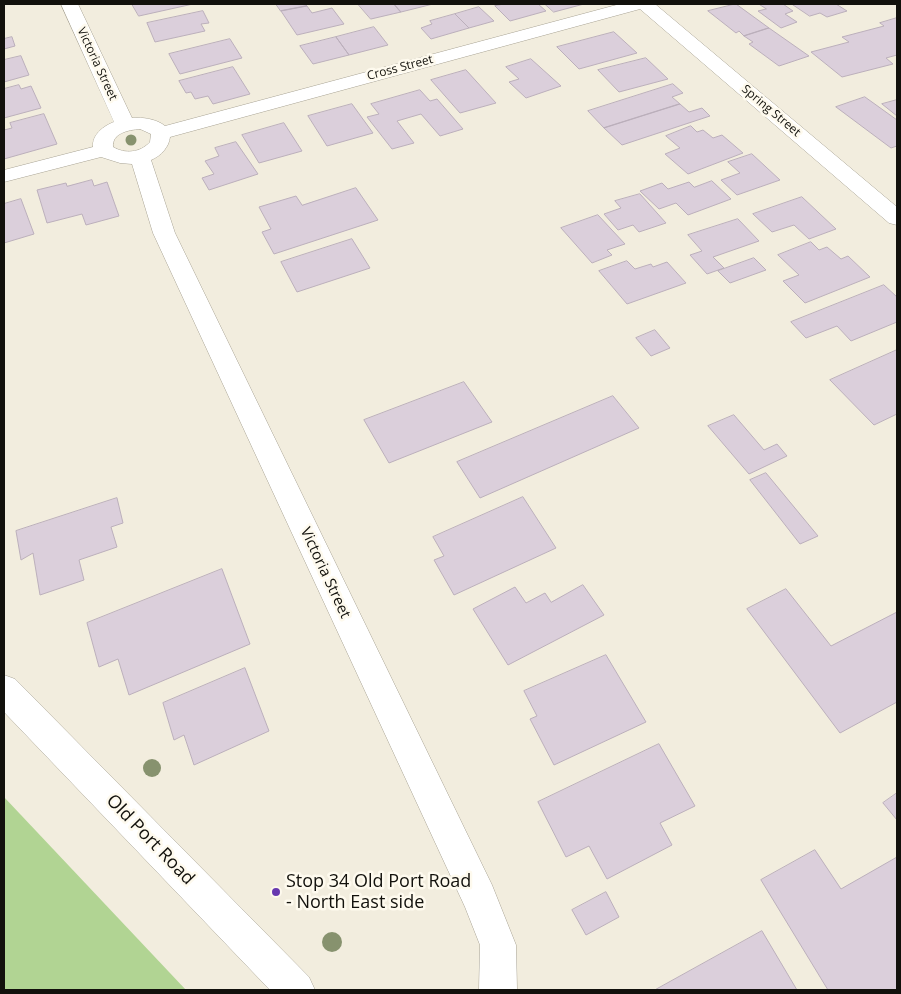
<!DOCTYPE html>
<style>
body{margin:0}
#map{position:relative;width:901px;height:994px;overflow:hidden;background:#f2edde;font-family:"Open Sans",sans-serif}
canvas{display:block}
.frame{position:absolute;inset:0;border:5px solid #12110c;pointer-events:none}
</style>
<div id="map">
<canvas width="901" height="994"></canvas>
<div class="frame"></div>
</div>
<script>
const g = document.querySelector('canvas').getContext('2d');
g.lineJoin = 'round';
function fillPath(path, color) { g.fillStyle = color; g.fill(path, 'evenodd'); }
function trace(path, color, width, dash) { g.strokeStyle = color; g.lineWidth = width; g.lineCap = dash ? 'butt' : 'round'; g.setLineDash(dash || []); g.stroke(path); }
function drawText(font, color, halo, rows, align = 'center') {
  g.font = font + ' "Open Sans",sans-serif'; g.lineWidth = 5; g.setLineDash([]); g.textBaseline = 'middle'; g.strokeStyle = halo; g.fillStyle = color; for (const [text, x, y, turn = 0] of rows) {
    g.save(); g.translate(x, y); g.rotate((+turn || 0) * Math.PI / 180); g.textAlign = isNaN(turn) ? turn : align; if (halo) g.strokeText(text, 0, 0); g.fillText(text, 0, 0); g.restore();
  }
}
fillPath(new Path2D(`
 M 4,797 L 186,990 L 4,990 Z`), '#b1d493');
const building = new Path2D(`
 M 132,4 L 193,4 L 139,16 Z
 M 276,4 L 305,4 L 307,6 L 281,11 Z
 M 358,4 L 394,4 L 401,12 L 371,19 Z
 M 394,4 L 433,4 L 401,12 Z
 M 504,4 L 538,4 L 546,11 L 510,21 L 495,6 Z
 M 545,4 L 584,4 L 554,12 Z
 M 736,4 L 769,28 L 744,36 L 739,31 L 736,33 L 708,11 Z
 M 759,4 L 783,4 L 793,11 L 785,14 L 797,22 L 781,28 L 758,11 L 766,9 Z
 M 792,4 L 836,4 L 847,11 L 827,17 L 820,13 L 810,16 Z
 M 307,6 L 312,13 L 332,8 L 344,24 L 297,35 L 281,11 Z
 M 479,7 L 494,21 L 469,28 L 455,14 Z
 M 203,11 L 209,23 L 201,24 L 205,31 L 155,42 L 147,23 Z
 M 455,14 L 469,28 L 431,39 L 421,28 L 432,24 L 430,21 Z
 M 897,18 L 897,55 L 886,58 L 893,64 L 842,77 L 811,52 L 849,42 L 842,37 L 884,26 L 880,23 Z
 M 374,27 L 388,45 L 349,55 L 336,37 Z
 M 769,28 L 809,56 L 779,66 L 749,44 L 753,42 L 744,36 Z
 M 614,32 L 637,53 L 579,69 L 557,47 Z
 M 12,37 L 15,46 L 4,49 L 4,39 Z
 M 336,37 L 349,55 L 313,64 L 300,46 Z
 M 230,39 L 242,58 L 180,74 L 169,54 Z
 M 21,56 L 29,75 L 4,82 L 4,60 Z
 M 646,58 L 668,79 L 619,92 L 598,70 Z
 M 531,59 L 561,86 L 526,98 L 509,82 L 519,79 L 506,67 Z
 M 233,67 L 250,94 L 213,104 L 208,96 L 195,99 L 191,92 L 186,93 L 179,81 Z
 M 466,70 L 496,103 L 460,113 L 431,80 Z
 M 673,84 L 683,93 L 672,97 L 680,104 L 604,128 L 588,111 Z
 M 19,85 L 21,89 L 31,86 L 41,108 L 4,118 L 4,89 Z
 M 420,90 L 430,101 L 437,99 L 463,129 L 440,136 L 421,114 L 397,121 L 414,143 L 392,149 L 367,117 L 379,114 L 371,104 Z
 M 865,97 L 897,120 L 897,146 L 891,148 L 836,107 Z
 M 897,100 L 897,116 L 882,104 Z
 M 352,104 L 373,133 L 327,146 L 308,116 Z
 M 680,104 L 689,112 L 702,108 L 710,116 L 622,145 L 604,128 Z
 M 44,114 L 57,144 L 4,159 L 4,130 L 12,128 L 10,123 Z
 M 284,123 L 302,151 L 259,163 L 242,135 Z
 M 691,126 L 697,132 L 703,130 L 713,138 L 722,135 L 743,153 L 688,174 L 665,154 L 680,148 L 666,136 Z
 M 236,142 L 258,174 L 209,190 L 202,178 L 214,174 L 205,161 L 219,156 L 215,148 Z
 M 752,154 L 780,180 L 737,195 L 721,180 L 740,173 L 728,162 Z
 M 92,180 L 94,186 L 107,182 L 119,216 L 86,225 L 82,214 L 47,223 L 37,190 L 66,183 L 67,186 Z
 M 712,181 L 731,199 L 688,215 L 676,203 L 659,209 L 640,191 L 662,183 L 668,189 L 689,182 L 694,187 Z
 M 356,188 L 378,220 L 274,254 L 262,232 L 271,229 L 259,207 L 296,196 L 302,205 Z
 M 640,194 L 666,223 L 639,232 L 633,225 L 618,230 L 604,214 L 621,208 L 615,201 Z
 M 802,197 L 836,229 L 809,239 L 794,225 L 772,232 L 753,214 Z
 M 21,199 L 34,234 L 4,243 L 4,204 Z
 M 598,215 L 625,244 L 607,250 L 612,255 L 592,263 L 561,228 Z
 M 738,219 L 759,241 L 713,257 L 724,268 L 707,274 L 690,255 L 702,251 L 688,235 Z
 M 352,239 L 370,268 L 297,292 L 281,262 Z
 M 811,242 L 819,250 L 827,247 L 841,259 L 848,256 L 870,277 L 805,303 L 783,281 L 799,275 L 778,255 Z
 M 754,258 L 766,270 L 730,283 L 718,271 Z
 M 627,261 L 635,269 L 651,264 L 653,267 L 667,262 L 686,283 L 627,304 L 599,271 Z
 M 884,285 L 897,297 L 897,322 L 851,341 L 837,326 L 806,338 L 791,322 Z
 M 655,330 L 670,348 L 651,356 L 636,338 Z
 M 897,350 L 897,414 L 874,425 L 830,380 Z
 M 464,382 L 492,422 L 389,463 L 364,420 Z
 M 613,396 L 639,428 L 480,498 L 457,462 Z
 M 734,415 L 764,450 L 777,444 L 787,456 L 749,474 L 708,426 Z
 M 766,473 L 818,536 L 800,544 L 750,480 Z
 M 523,497 L 556,548 L 454,595 L 434,560 L 444,556 L 433,537 Z
 M 117,498 L 123,523 L 111,527 L 117,547 L 79,560 L 84,580 L 40,595 L 33,553 L 21,560 L 16,531 Z
 M 222,569 L 250,644 L 129,695 L 118,659 L 99,667 L 87,623 Z
 M 583,585 L 604,615 L 508,665 L 473,609 L 515,587 L 526,603 L 545,593 L 551,602 Z
 M 786,589 L 831,646 L 897,612 L 897,702 L 840,733 L 747,609 Z
 M 606,655 L 646,722 L 554,765 L 530,719 L 537,716 L 524,691 Z
 M 245,668 L 269,731 L 194,765 L 184,735 L 174,740 L 163,703 Z
 M 659,744 L 695,806 L 660,823 L 672,845 L 607,879 L 589,846 L 566,857 L 538,802 Z
 M 897,793 L 897,820 L 883,803 Z
 M 815,850 L 841,889 L 897,857 L 897,990 L 828,990 L 761,880 Z
 M 606,892 L 619,917 L 586,935 L 572,910 Z
 M 762,931 L 797,990 L 655,990 Z`);
fillPath(building, '#dbcfdb');
trace(building, '#bbafbb', 1);
const minor = new Path2D(`
 M 61,4 L 78,4 L 132,118 C 142,117 157,119 165,126 L 620,4 L 655,4 L 897,207 L 897,225 L 889,223 L 640,9 L 170,137 C 169,147 161,156 151,160 L 175,233 L 492,885 L 516,945 L 517,990 L 479,990 L 480,945 L 465,907 L 153,233 L 132,164 L 120,163 L 101,157 L 4,182 L 4,170 L 93,147 C 92,135 103,126 114,122 ZM 140,129 L 151,134 L 150,142 C 140,153 125,154 113,147 C 112,133 128,130 140,129 Z`);
const major = new Path2D(`
 M 4,675 L 15,679 L 309,977 L 315,990 L 270,990 L 4,712 Z`);
trace(minor, '#a8a394', 1);
trace(major, '#a8a394', 1);
fillPath(minor, '#fff');
fillPath(major, '#fff');
g.fillStyle = '#87926e';
for (const [x, y, r] of [
 [131,140,5.5],
 [152,768,9],
 [332,942,10]
]) { g.beginPath(); g.arc(x, y, r, 0, 2 * Math.PI); g.fill(); }
for (const [x, y, r, color] of [
 [276,892,5,"#6738af"]
]) { const dot = new Path2D(); dot.arc(x, y, r, 0, 2 * Math.PI); g.fillStyle = color; g.fill(dot); trace(dot, '#fefaee', 2); }
drawText('12px', '#12110c', '#fefaee', [
 ["Victoria Street",97,64,65],
 ["Cross Street",400,68,-15],
 ["Spring Street",771,111,40]
]);
drawText('15px', '#12110c', '#fefaee', [
 ["Victoria Street",325,573,65]
]);
drawText('18px', '#12110c', '#fefaee', [
 ["Old Port Road",150,840,46]
]);
drawText('18px', '#12110c', '#fefaee', [
 ["Stop 34 Old Port Road",286,882],
 ["- North East side",286,903]
], 'left');
</script>
